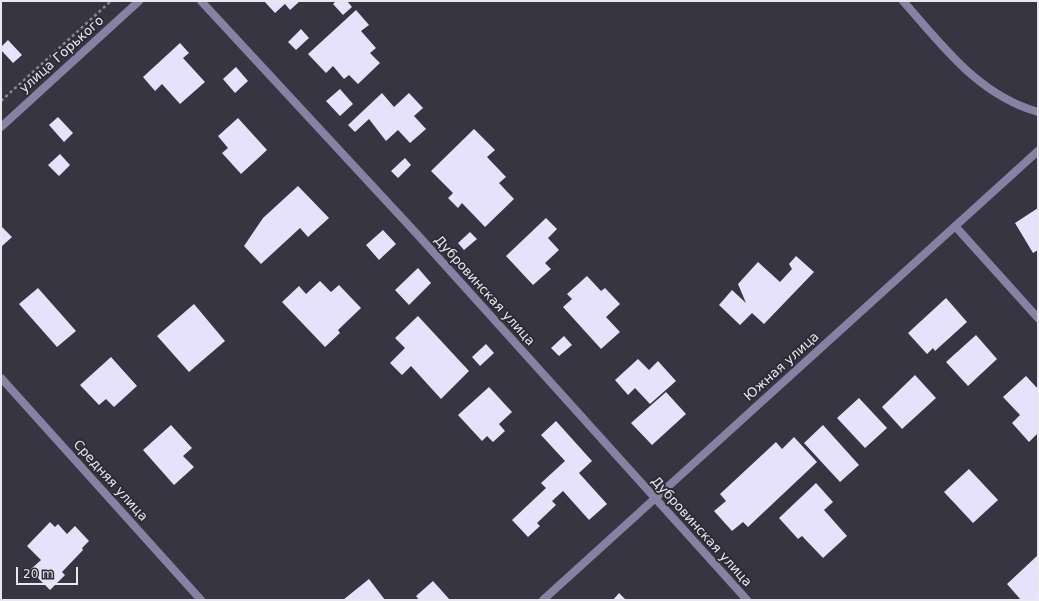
<!DOCTYPE html>
<meta charset="utf-8">
<style>
body{margin:0}
#map{position:relative;width:1039px;height:601px;overflow:hidden;background:#373541;font-family:"DejaVu Sans",sans-serif}
canvas{display:block}
.frame{position:absolute;inset:0;border:2px solid #e9e7ef;pointer-events:none}
.scale{position:absolute;left:16px;top:567px;width:62px;height:18px;box-sizing:border-box;border:2px solid #e9e7ef;border-top:0;padding-left:5px;font-size:12px;line-height:14px;white-space:nowrap;color:#e9e7ef;-webkit-text-stroke:3px #2d2b36;paint-order:stroke}
</style>
<div id="map">
<canvas width="1039" height="601"></canvas>
<div class="frame"></div>
<div class="scale">20 m</div>
</div>
<script>
const g = document.querySelector('canvas').getContext('2d');
g.lineJoin = 'round';
function fillPath(path, color) { g.fillStyle = color; g.fill(path, 'evenodd'); }
function trace(path, color, width, dash) { g.strokeStyle = color; g.lineWidth = width; g.lineCap = dash ? 'butt' : 'round'; g.setLineDash(dash || []); g.stroke(path); }
function drawText(font, color, halo, rows, align = 'center') {
  g.font = font + ' "DejaVu Sans",sans-serif'; g.lineWidth = 4; g.setLineDash([]); g.textBaseline = 'middle'; g.strokeStyle = halo; g.fillStyle = color; for (const [text, x, y, turn = 0] of rows) {
    g.save(); g.translate(x, y); g.rotate((+turn || 0) * Math.PI / 180); g.textAlign = isNaN(turn) ? turn : align; if (halo) g.strokeText(text, 0, 0); g.fillText(text, 0, 0); g.restore();
  }
}
fillPath(new Path2D(`
 M 264,1 L 300,1 L 290,10 L 285,4 L 275,13 Z
 M 336,1 L 347,1 L 352,7 L 343,15 L 333,4 Z
 M 356,10 L 369,25 L 361,31 L 376,48 L 370,53 L 380,63 L 358,84 L 349,75 L 344,79 L 333,66 L 326,73 L 308,54 Z
 M 301,29 L 309,38 L 296,50 L 288,42 Z
 M 8,40 L 22,55 L 13,63 L 1,50 L 1,47 Z
 M 180,43 L 189,53 L 183,58 L 205,82 L 180,104 L 162,84 L 155,91 L 143,77 Z
 M 236,67 L 248,81 L 235,93 L 223,79 Z
 M 340,89 L 353,104 L 340,116 L 326,101 Z
 M 382,93 L 394,107 L 409,93 L 423,108 L 414,116 L 426,129 L 410,143 L 398,130 L 386,141 L 369,119 L 355,132 L 348,125 Z
 M 58,117 L 73,133 L 64,142 L 49,125 Z
 M 238,118 L 267,150 L 241,174 L 222,153 L 228,148 L 218,136 Z
 M 474,129 L 495,150 L 487,157 L 506,177 L 499,183 L 514,199 L 485,227 L 462,203 L 458,208 L 448,198 L 453,193 L 431,171 Z
 M 60,154 L 70,165 L 59,176 L 48,165 Z
 M 405,158 L 411,165 L 398,178 L 391,171 Z
 M 298,186 L 329,218 L 308,237 L 300,228 L 261,264 L 244,246 L 263,218 Z
 M 1038,208 L 1038,250 L 1033,253 L 1015,223 Z
 M 546,218 L 557,229 L 548,238 L 559,250 L 545,263 L 551,269 L 533,285 L 506,256 Z
 M 1,226 L 12,237 L 1,247 Z
 M 383,230 L 396,244 L 379,260 L 366,245 Z
 M 470,232 L 477,239 L 464,250 L 458,243 Z
 M 796,256 L 814,272 L 764,324 L 752,313 L 740,325 L 719,305 L 732,290 L 746,303 L 738,284 L 758,262 L 780,282 L 792,269 L 789,264 Z
 M 418,268 L 431,283 L 409,305 L 395,290 Z
 M 587,276 L 601,291 L 605,288 L 620,304 L 606,317 L 620,332 L 601,349 L 563,307 L 572,299 L 567,294 Z
 M 320,281 L 331,292 L 339,285 L 361,308 L 338,330 L 340,333 L 325,347 L 282,302 L 299,286 L 306,294 Z
 M 38,288 L 76,331 L 57,347 L 19,304 Z
 M 946,298 L 967,322 L 935,351 L 933,348 L 927,354 L 908,333 Z
 M 194,304 L 225,341 L 189,372 L 157,336 Z
 M 418,316 L 469,371 L 441,399 L 411,366 L 402,375 L 390,363 L 405,348 L 395,338 Z
 M 976,335 L 997,359 L 968,386 L 946,362 Z
 M 564,336 L 572,345 L 559,356 L 551,348 Z
 M 486,344 L 494,353 L 480,366 L 472,357 Z
 M 111,357 L 137,386 L 114,407 L 106,399 L 99,405 L 80,385 Z
 M 638,359 L 649,370 L 658,361 L 676,381 L 650,404 L 635,388 L 628,395 L 615,380 Z
 M 915,375 L 936,398 L 902,429 L 882,407 Z
 M 1026,376 L 1038,389 L 1038,433 L 1029,442 L 1012,423 L 1020,415 L 1003,397 Z
 M 489,387 L 512,412 L 499,424 L 505,431 L 493,442 L 487,436 L 482,441 L 458,415 Z
 M 666,392 L 686,414 L 652,445 L 631,423 Z
 M 859,398 L 887,428 L 865,448 L 837,418 Z
 M 556,421 L 592,461 L 579,473 L 607,504 L 589,520 L 563,491 L 552,501 L 556,505 L 537,523 L 540,526 L 528,537 L 512,520 L 546,488 L 541,483 L 565,461 L 541,435 Z
 M 171,425 L 192,448 L 183,456 L 194,467 L 174,485 L 143,450 Z
 M 823,425 L 859,465 L 840,482 L 804,443 Z
 M 794,437 L 817,462 L 748,527 L 743,522 L 732,531 L 714,511 L 726,501 L 720,494 L 776,442 L 782,449 Z
 M 969,469 L 998,500 L 973,523 L 944,492 Z
 M 816,483 L 833,502 L 824,510 L 847,536 L 823,558 L 802,536 L 798,539 L 779,518 Z
 M 50,522 L 55,527 L 58,524 L 67,534 L 75,526 L 89,541 L 82,548 L 83,550 L 62,572 L 65,575 L 50,590 L 30,570 L 41,560 L 27,546 Z
 M 1038,555 L 1038,600 L 1021,600 L 1007,584 Z
 M 369,579 L 385,600 L 343,600 Z
 M 433,581 L 450,600 L 419,600 L 416,596 Z
 M 619,593 L 626,600 L 613,600 Z`), '#e7e2fb');
trace(new Path2D(`
 M 1,101 L 111,1`), '#8a8892', 2.5, [3, 3]);
trace(new Path2D(`
 M 201,1 L 416,233 L 747,600
 M 903,1 C 943,46 978,95 1038,112
 M 1,127 L 139,1
 M 955,226 L 1038,318
 M 1,378 L 201,600
 M 543,600 L 1038,151`), '#8981a4', 8);
drawText('13px', '#e9e7ef', '#2d2b36', [
 ["улица Горького",62,55,-42],
 ["Дубровинская улица",484,291,48],
 ["Южная улица",782,367,-42],
 ["Средняя улица",110,481,48],
 ["Дубровинская улица",701,532,48]
]);
</script>
